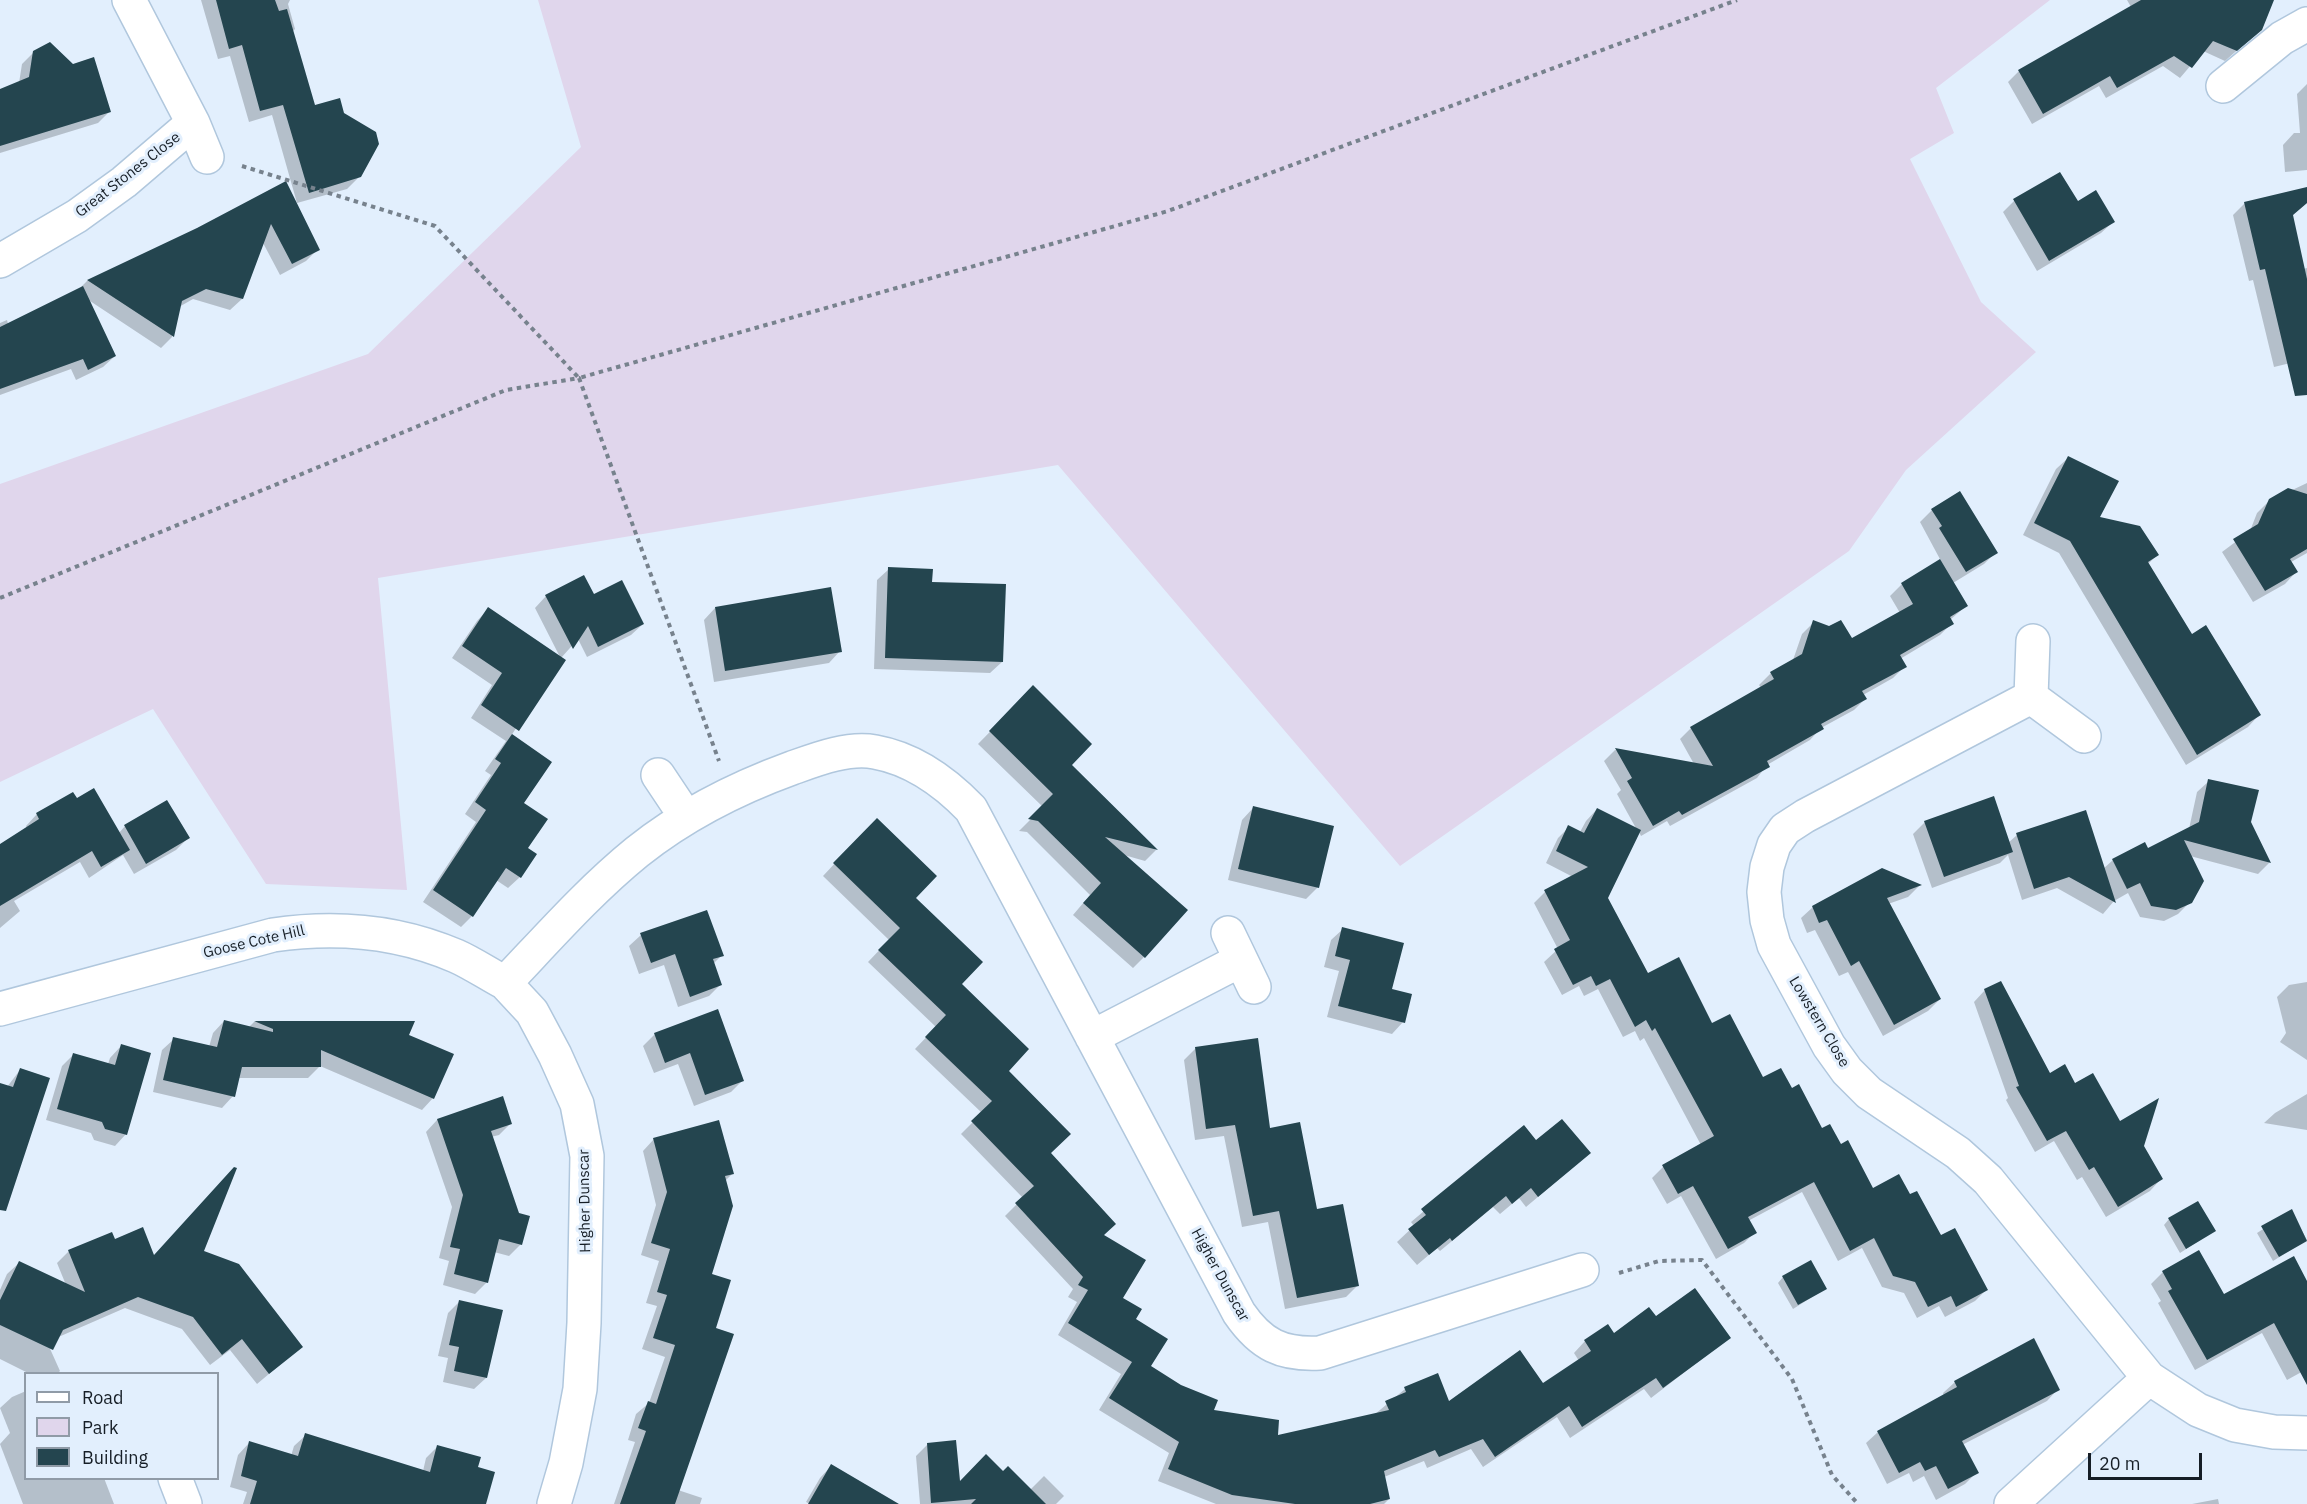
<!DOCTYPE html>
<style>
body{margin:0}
#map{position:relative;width:2307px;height:1504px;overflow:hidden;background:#e2effd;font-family:"IBM Plex Sans",sans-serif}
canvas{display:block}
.legend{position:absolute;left:24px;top:1372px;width:195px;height:108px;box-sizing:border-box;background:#e2effd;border:2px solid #909ba7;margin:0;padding:8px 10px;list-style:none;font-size:18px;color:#161e26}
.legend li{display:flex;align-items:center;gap:12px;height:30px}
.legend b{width:30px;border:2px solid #909ba7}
.scale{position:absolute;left:2088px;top:1453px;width:114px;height:27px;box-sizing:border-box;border:3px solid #161e26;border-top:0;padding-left:8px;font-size:18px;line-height:21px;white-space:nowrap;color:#161e26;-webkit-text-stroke:4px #e2effd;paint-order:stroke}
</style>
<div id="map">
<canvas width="2307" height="1504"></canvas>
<ul class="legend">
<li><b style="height:8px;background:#fff"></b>Road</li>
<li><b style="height:16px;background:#e0d6ec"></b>Park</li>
<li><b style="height:16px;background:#24454f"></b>Building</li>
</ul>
<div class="scale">20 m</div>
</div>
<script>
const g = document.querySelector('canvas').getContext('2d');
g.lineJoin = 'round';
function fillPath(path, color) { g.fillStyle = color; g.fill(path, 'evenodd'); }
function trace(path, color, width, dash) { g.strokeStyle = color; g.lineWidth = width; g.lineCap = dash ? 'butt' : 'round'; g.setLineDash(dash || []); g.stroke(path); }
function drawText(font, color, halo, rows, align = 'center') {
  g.font = font + ' "IBM Plex Sans",sans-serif'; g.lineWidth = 6; g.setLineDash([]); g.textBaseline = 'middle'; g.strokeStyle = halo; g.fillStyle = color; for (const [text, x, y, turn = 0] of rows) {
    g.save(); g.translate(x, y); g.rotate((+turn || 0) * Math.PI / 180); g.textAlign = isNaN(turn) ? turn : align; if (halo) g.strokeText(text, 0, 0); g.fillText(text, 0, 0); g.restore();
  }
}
fillPath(new Path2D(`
 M 538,0 L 2050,0 L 1936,88 L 1954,133 L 1910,159 L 1981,302 L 2036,352 L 1906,470 L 1849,551 L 1400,866 L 1058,465 L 378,578 L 407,890 L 266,884 L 153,709 L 0,782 L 0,484 L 368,354 L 581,147 Z`), '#e0d6ec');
fillPath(new Path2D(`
 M 201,0 L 290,0 L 288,4 L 295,29 L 292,32 L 314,107 L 359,177 L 347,189 L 297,203 L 272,115 L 249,122 L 230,56 L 218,59 Z
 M 2127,0 L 2273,0 L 2261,29 L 2225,61 L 2203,51 L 2180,78 L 2163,66 L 2106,98 L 2099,86 L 2032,124 L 2008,82 L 2019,71 L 2131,7 Z
 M 34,52 L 110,111 L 98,123 L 0,153 L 0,90 L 19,83 L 22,64 Z
 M 2307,84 L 2307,170 L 2285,172 L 2283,145 L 2294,133 L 2300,133 L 2297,94 Z
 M 285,183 L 318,249 L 306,261 L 280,275 L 262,241 L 242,299 L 230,310 L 193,299 L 179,307 L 172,337 L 161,348 L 87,299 L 115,356 L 103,367 L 76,380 L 71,369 L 0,395 L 0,323 L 7,320 L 8,324 L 78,290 L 87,281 L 197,229 Z
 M 2307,189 L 2307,203 L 2291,216 L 2303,269 L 2307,268 L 2307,359 L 2274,367 L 2253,280 L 2249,281 L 2233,215 L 2245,203 Z
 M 2014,201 L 2077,203 L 2113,222 L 2101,233 L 2037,271 L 2003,212 Z
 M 2068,458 L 2098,518 L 2157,555 L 2148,564 L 2192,636 L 2259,715 L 2248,727 L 2186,765 L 2059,553 L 2023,535 L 2056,469 Z
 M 2307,483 L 2307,553 L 2291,562 L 2296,572 L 2285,584 L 2253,602 L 2222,552 L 2250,531 L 2257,513 L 2269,501 Z
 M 1959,493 L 1996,552 L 1984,564 L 1953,583 L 1966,606 L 1950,620 L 1952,623 L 1940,635 L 1900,659 L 1905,666 L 1893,678 L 1863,695 L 1865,699 L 1854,710 L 1821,728 L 1810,740 L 1767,765 L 1757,778 L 1670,826 L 1667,821 L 1641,836 L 1639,832 L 1606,898 L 1647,975 L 1712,1025 L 1763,1079 L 1791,1090 L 1821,1130 L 1840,1146 L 1872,1190 L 1909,1196 L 1986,1290 L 1975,1301 L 1945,1317 L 1939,1306 L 1917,1318 L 1904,1293 L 1882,1287 L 1862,1248 L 1838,1261 L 1802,1192 L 1748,1221 L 1755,1232 L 1744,1243 L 1716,1259 L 1681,1196 L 1667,1204 L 1652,1178 L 1663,1167 L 1701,1145 L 1644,1038 L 1640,1041 L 1635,1031 L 1623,1037 L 1598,989 L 1584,996 L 1579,986 L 1562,995 L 1544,962 L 1558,949 L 1534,903 L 1545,892 L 1573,877 L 1546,863 L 1558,838 L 1569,827 L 1580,832 L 1586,821 L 1597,809 L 1637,830 L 1617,794 L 1621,790 L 1604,761 L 1615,750 L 1694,764 L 1680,739 L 1691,728 L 1761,688 L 1759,685 L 1771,673 L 1793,660 L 1802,634 L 1814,622 L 1851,641 L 1900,613 L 1890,596 L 1902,584 L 1941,561 L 1920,522 L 1932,510 Z
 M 889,569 L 1002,662 L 990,673 L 874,669 L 877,580 Z
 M 546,596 L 593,596 L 643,624 L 631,635 L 587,657 L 578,639 L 561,658 L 511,736 L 526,849 L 520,877 L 508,888 L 496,880 L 472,916 L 461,927 L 423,902 L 476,822 L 465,814 L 491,775 L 485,771 L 506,741 L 471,718 L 492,685 L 452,658 L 477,621 L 488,609 L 560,657 L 535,608 Z
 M 715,608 L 840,651 L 829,663 L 714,682 L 704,620 Z
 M 1033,688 L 1070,765 L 1156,850 L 1145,861 L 1124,855 L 1144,957 L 1133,968 L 1073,915 L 1090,895 L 1027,832 L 1019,831 L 1043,807 L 978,744 Z
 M 2209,781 L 2250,823 L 2269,863 L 2258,874 L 2190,856 L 2190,902 L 2178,914 L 2164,921 L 2140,917 L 2128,893 L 2114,901 L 2103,914 L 2057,888 L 2022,900 L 2008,855 L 2000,863 L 1932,888 L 1913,834 L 1925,822 L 2008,843 L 2017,835 L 2103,869 L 2113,860 L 2148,850 L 2189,829 L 2197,792 Z
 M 76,800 L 119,833 L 125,826 L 188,838 L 176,850 L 134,874 L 123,855 L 89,878 L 80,862 L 14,901 L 20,911 L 0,928 L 0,845 L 27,829 L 26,826 L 37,814 Z
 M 1253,808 L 1318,887 L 1306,899 L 1228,880 L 1242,820 Z
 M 865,831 L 914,898 L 1049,1153 L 1102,1235 L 1121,1299 L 1134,1319 L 1149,1367 L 1211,1411 L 1276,1437 L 1374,1415 L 1405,1389 L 1448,1403 L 1542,1385 L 1579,1361 L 1574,1353 L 1585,1341 L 1613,1335 L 1656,1319 L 1729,1338 L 1651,1398 L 1644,1389 L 1570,1438 L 1557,1417 L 1483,1467 L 1471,1449 L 1427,1468 L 1424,1461 L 1384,1477 L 1389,1499 L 1384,1504 L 1216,1504 L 1158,1481 L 1169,1453 L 1099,1410 L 1121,1374 L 1058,1335 L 1077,1302 L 1068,1297 L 1073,1289 L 1005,1216 L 1023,1198 L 961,1134 L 982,1113 L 915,1049 L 936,1027 L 868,962 L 889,940 L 823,876 Z
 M 1919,886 L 1908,897 L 1888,904 L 1940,999 L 1928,1011 L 1883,1036 L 1848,972 L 1839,976 L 1815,930 L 1807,933 L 1801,918 L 1813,907 Z
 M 1343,929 L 1403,1022 L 1392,1034 L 1327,1017 L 1339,971 L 1324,967 L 1331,940 Z
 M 641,935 L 722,955 L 713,964 L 720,985 L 709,996 L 678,1007 L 664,965 L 639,974 L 629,946 Z
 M 2307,982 L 2307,1060 L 2280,1042 L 2286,1033 L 2277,997 L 2289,985 Z
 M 1985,990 L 2049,1075 L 2074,1085 L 2142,1146 L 2161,1179 L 2150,1191 L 2106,1217 L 2082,1177 L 2077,1180 L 2054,1141 L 2035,1152 L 2006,1100 L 2008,1098 L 1974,1002 Z
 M 224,1021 L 249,1027 L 254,1022 L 413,1022 L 407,1036 L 433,1098 L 422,1110 L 320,1066 L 308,1078 L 238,1078 L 233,1096 L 222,1108 L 153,1092 L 162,1050 L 174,1039 L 209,1047 L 213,1033 Z
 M 655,1034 L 743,1080 L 731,1092 L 694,1106 L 678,1064 L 654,1073 L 643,1046 Z
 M 121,1046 L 126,1134 L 115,1146 L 94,1140 L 91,1133 L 46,1120 L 62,1066 L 73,1055 L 108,1064 L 110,1058 Z
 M 1196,1048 L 1269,1130 L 1358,1285 L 1346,1297 L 1285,1309 L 1268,1222 L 1242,1227 L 1224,1136 L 1195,1140 L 1184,1060 Z
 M 20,1070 L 0,1150 L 0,1085 L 7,1087 Z
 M 2307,1094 L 2307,1130 L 2264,1123 L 2275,1113 Z
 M 502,1098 L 511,1123 L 499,1135 L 491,1137 L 521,1244 L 509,1256 L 494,1252 L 487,1282 L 475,1294 L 443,1285 L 449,1261 L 439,1258 L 452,1207 L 426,1132 L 437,1120 Z
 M 1524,1127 L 1536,1142 L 1577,1164 L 1526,1207 L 1519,1198 L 1500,1214 L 1493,1207 L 1440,1251 L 1437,1248 L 1417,1265 L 1397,1242 L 1414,1226 L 1411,1222 Z
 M 654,1139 L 732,1174 L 725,1181 L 710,1275 L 714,1329 L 678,1490 L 702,1498 L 700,1504 L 614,1504 L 635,1442 L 628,1440 L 636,1414 L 649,1403 L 665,1357 L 642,1349 L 657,1306 L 646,1303 L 659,1261 L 641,1255 L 656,1205 L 643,1151 Z
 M 2291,1211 L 2307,1240 L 2273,1261 L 2257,1233 Z
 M 2169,1219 L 2214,1231 L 2180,1253 L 2164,1225 Z
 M 114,1240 L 153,1257 L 202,1252 L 301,1347 L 257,1384 L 230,1350 L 210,1365 L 182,1329 L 125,1308 L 47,1342 L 60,1371 L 57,1374 L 30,1374 L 0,1359 L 0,1290 L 7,1274 L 19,1263 L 66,1285 L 57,1263 L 69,1251 Z
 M 2199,1252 L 2223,1296 L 2307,1284 L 2307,1369 L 2287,1380 L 2262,1333 L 2195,1370 L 2158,1303 L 2161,1301 L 2151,1284 L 2163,1272 Z
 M 1783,1277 L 1825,1289 L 1793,1309 L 1778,1283 Z
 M 460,1301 L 486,1378 L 474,1389 L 443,1382 L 448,1358 L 438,1356 L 448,1313 Z
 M 1955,1382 L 2058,1389 L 2047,1401 L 1962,1445 L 1977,1472 L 1965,1484 L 1936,1500 L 1924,1476 L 1913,1482 L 1909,1473 L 1887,1484 L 1866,1443 L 1878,1432 L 1944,1396 L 1943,1393 Z
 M 26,1391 L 26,1478 L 104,1478 L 114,1504 L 23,1504 L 0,1444 L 10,1433 L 0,1408 L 12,1397 Z
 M 306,1435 L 423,1471 L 426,1458 L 438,1446 L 477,1468 L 484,1504 L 243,1504 L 247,1492 L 230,1487 L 238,1455 L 249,1443 L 291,1456 L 294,1446 Z
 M 928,1444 L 958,1484 L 1025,1495 L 1044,1476 L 1064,1496 L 1056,1504 L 920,1504 L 916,1456 Z
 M 831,1466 L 876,1504 L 810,1504 L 806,1502 L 820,1478 Z
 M 2218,1499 L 2219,1504 L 2192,1504 Z`), '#0003');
fillPath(new Path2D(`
 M 216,0 L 275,0 L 279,11 L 287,9 L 315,105 L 340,98 L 344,113 L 376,132 L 379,144 L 361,177 L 309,193 L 283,105 L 260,111 L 242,45 L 229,49 Z
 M 2141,0 L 2274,0 L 2262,30 L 2237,51 L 2213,41 L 2192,68 L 2174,56 L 2117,88 L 2110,76 L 2043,114 L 2018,70 Z
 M 50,42 L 73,64 L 94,57 L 111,112 L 0,146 L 0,89 L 29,77 L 33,51 Z
 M 2060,172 L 2078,201 L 2096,190 L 2115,222 L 2049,261 L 2013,199 Z
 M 286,181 L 320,250 L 292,264 L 271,224 L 243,299 L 206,289 L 182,301 L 174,337 L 87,280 L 197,228 Z
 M 2307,187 L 2307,203 L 2293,215 L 2307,279 L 2307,395 L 2295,396 L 2265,269 L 2260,270 L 2244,202 Z
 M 83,286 L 116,356 L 88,370 L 83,359 L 0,389 L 0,327 Z
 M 2068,456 L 2119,481 L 2100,517 L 2140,526 L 2159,555 L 2148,562 L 2192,634 L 2206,625 L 2261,715 L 2197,755 L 2070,541 L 2034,523 Z
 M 2288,488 L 2307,494 L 2307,549 L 2290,559 L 2298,572 L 2265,591 L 2233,539 L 2258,524 L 2269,499 Z
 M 1960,491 L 1998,553 L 1966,572 L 1939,528 L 1942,526 L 1931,509 Z
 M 1940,559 L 1968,606 L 1950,617 L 1954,624 L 1900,655 L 1907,667 L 1862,691 L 1867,699 L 1821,724 L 1824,729 L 1767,761 L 1770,767 L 1682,815 L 1679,811 L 1653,826 L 1627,781 L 1632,778 L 1615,748 L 1713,766 L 1690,727 L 1774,679 L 1770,672 L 1802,654 L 1813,620 L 1829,626 L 1841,620 L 1852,638 L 1913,604 L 1901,583 Z
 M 888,567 L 933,569 L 932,582 L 1006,584 L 1003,662 L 885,658 Z
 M 584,575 L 594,594 L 622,580 L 644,624 L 598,647 L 588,626 L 573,649 L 545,595 Z
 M 831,587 L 842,652 L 725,671 L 715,607 Z
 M 488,607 L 566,660 L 519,731 L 481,705 L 502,673 L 462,646 Z
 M 1033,685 L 1092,744 L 1072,765 L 1158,850 L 1105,837 L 1188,910 L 1145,958 L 1083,903 L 1101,883 L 1038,821 L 1028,819 L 1053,794 L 989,731 Z
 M 512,734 L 552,762 L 524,803 L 548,819 L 528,848 L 537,854 L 521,878 L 506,868 L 473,917 L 433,890 L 486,810 L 475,802 L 501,763 L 495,759 Z
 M 2208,779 L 2259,790 L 2251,822 L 2271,863 L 2184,840 L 2204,881 L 2192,903 L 2176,910 L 2151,906 L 2140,883 L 2127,889 L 2112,859 L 2145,842 L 2148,848 L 2199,822 Z
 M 94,788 L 130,850 L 101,867 L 92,851 L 0,906 L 0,844 L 39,819 L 36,813 L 73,792 L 77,798 Z
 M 1994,796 L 2013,852 L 1944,877 L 1924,821 Z
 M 167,800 L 190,838 L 146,864 L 124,825 Z
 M 1253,806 L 1334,826 L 1319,888 L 1238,869 Z
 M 1597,808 L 1641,830 L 1608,898 L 1648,973 L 1679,957 L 1712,1023 L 1730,1014 L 1763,1077 L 1781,1068 L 1792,1088 L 1799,1084 L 1822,1128 L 1830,1124 L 1841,1144 L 1848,1140 L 1873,1188 L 1899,1174 L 1910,1194 L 1917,1191 L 1941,1235 L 1955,1228 L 1988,1290 L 1956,1307 L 1951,1296 L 1928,1307 L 1915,1282 L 1893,1276 L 1874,1238 L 1850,1251 L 1814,1182 L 1748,1217 L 1757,1233 L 1728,1249 L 1693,1186 L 1678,1194 L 1662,1165 L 1714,1136 L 1655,1028 L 1652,1031 L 1646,1020 L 1635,1027 L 1610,979 L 1596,986 L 1591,976 L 1573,985 L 1554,949 L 1570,940 L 1544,890 L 1588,867 L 1556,851 L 1568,825 L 1584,833 Z
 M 2086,810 L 2116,903 L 2069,877 L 2034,889 L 2016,833 Z
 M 877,818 L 937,876 L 916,898 L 983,962 L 962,984 L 1029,1049 L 1009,1071 L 1071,1134 L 1051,1153 L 1116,1224 L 1104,1235 L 1146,1260 L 1123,1298 L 1142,1309 L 1136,1319 L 1168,1339 L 1151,1366 L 1181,1385 L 1218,1400 L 1214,1410 L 1279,1420 L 1278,1435 L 1389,1410 L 1385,1401 L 1406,1392 L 1404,1387 L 1438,1373 L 1449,1401 L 1520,1350 L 1543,1383 L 1591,1351 L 1584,1340 L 1608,1324 L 1614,1333 L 1649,1307 L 1656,1316 L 1695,1288 L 1731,1338 L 1663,1388 L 1656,1378 L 1582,1427 L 1569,1406 L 1495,1457 L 1483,1439 L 1439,1457 L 1435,1450 L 1384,1471 L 1390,1499 L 1370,1504 L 1295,1504 L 1232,1495 L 1168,1469 L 1179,1442 L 1109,1398 L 1132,1362 L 1068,1323 L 1088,1290 L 1078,1285 L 1083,1277 L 1015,1203 L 1034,1186 L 971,1121 L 992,1101 L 925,1037 L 946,1015 L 878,950 L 900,928 L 833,863 Z
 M 1882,868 L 1922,885 L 1887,898 L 1941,999 L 1894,1025 L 1859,961 L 1851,966 L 1827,920 L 1819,923 L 1812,906 Z
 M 707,910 L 724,956 L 713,959 L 722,985 L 690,997 L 675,954 L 651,963 L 640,933 Z
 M 1342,927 L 1404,943 L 1392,989 L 1412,994 L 1405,1023 L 1338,1006 L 1350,960 L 1335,956 Z
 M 2001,981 L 2050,1073 L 2065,1064 L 2075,1083 L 2093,1073 L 2120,1121 L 2159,1098 L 2144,1146 L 2163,1179 L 2118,1207 L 2094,1167 L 2089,1170 L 2066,1131 L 2047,1141 L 2016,1087 L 2019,1086 L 1984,989 Z
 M 718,1009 L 744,1081 L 705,1095 L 690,1053 L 665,1063 L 654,1033 Z
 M 224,1020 L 273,1032 L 273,1029 L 254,1021 L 415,1021 L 409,1035 L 454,1054 L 434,1099 L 321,1050 L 321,1067 L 242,1067 L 235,1097 L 163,1080 L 173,1037 L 217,1047 Z
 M 1258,1038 L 1270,1128 L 1300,1122 L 1317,1209 L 1343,1204 L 1359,1286 L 1297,1298 L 1279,1211 L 1253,1216 L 1235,1125 L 1206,1129 L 1195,1047 Z
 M 121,1044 L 151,1053 L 127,1135 L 105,1129 L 102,1122 L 57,1109 L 73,1053 L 115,1065 Z
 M 20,1068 L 50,1078 L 6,1211 L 0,1210 L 0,1083 L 13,1087 Z
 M 503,1096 L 512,1124 L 491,1131 L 519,1213 L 530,1216 L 522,1245 L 499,1239 L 488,1283 L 454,1274 L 460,1249 L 450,1247 L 463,1195 L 437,1119 Z
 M 1562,1119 L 1591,1153 L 1538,1197 L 1531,1188 L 1512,1204 L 1506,1196 L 1452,1241 L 1450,1238 L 1429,1255 L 1408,1229 L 1426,1215 L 1421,1209 L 1524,1125 L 1536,1140 Z
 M 719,1120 L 734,1174 L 725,1176 L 733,1206 L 712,1274 L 731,1280 L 716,1328 L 734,1334 L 675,1504 L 620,1504 L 646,1431 L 638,1428 L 648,1401 L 656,1404 L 675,1345 L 653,1338 L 667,1295 L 657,1292 L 670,1249 L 651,1243 L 667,1192 L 653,1138 Z
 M 234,1167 L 237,1168 L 204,1251 L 239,1264 L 303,1347 L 269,1374 L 242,1339 L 222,1355 L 193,1317 L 138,1297 L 63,1330 L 53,1350 L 0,1325 L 0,1300 L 19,1261 L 85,1292 L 68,1250 L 112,1232 L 115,1239 L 143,1227 L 154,1255 Z
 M 2198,1201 L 2216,1231 L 2186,1249 L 2168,1218 Z
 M 2292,1209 L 2307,1241 L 2279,1257 L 2261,1226 Z
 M 2199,1250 L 2224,1294 L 2294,1256 L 2307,1281 L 2307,1385 L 2274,1323 L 2207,1360 L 2168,1291 L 2172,1289 L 2162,1271 Z
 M 1811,1260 L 1827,1289 L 1798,1305 L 1782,1276 Z
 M 459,1300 L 503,1310 L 487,1378 L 454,1371 L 459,1347 L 449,1345 Z
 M 2034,1338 L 2060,1390 L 1962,1441 L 1979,1473 L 1948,1489 L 1936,1466 L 1925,1471 L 1920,1462 L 1899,1473 L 1877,1431 L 1957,1387 L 1954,1381 Z
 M 305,1433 L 430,1472 L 437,1445 L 481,1457 L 478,1467 L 495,1472 L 486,1504 L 250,1504 L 257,1481 L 241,1476 L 249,1441 L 298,1456 Z
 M 956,1440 L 960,1481 L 986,1454 L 1003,1471 L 1008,1466 L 1046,1504 L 971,1504 L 976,1499 L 931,1503 L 927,1443 Z
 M 831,1464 L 899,1504 L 808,1504 Z`), '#24454f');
const minor = new Path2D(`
 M 129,0 L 193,123 L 207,157
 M 2223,86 L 2282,38 L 2307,24
 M 0,261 L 77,216 L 124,182 L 193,123
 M 2033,641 L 2031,697 L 2084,736
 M 2031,697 L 1805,816 L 1785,829 L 1774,845 L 1767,867 L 1764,892 L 1767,920 L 1774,945 L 1829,1046 L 1847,1071 L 1869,1093 L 1958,1153 L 1988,1180 L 2149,1378 L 2198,1410 L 2235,1425 L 2274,1432 L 2307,1433
 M 658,775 L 686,817
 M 1228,933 L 1254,987
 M 0,1009 L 273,935 C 334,926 398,931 456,956 C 472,963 488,974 505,983
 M 1092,1037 L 1241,960
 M 175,1478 L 185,1504
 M 554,1504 L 566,1463 L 580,1389 L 584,1323 L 587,1156 L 577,1104 L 555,1055 L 532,1012 L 505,983 C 547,939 589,891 637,852 C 682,816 737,788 792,768 C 817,759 848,747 875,752 C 914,759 945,782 971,809 L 1239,1313 C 1261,1345 1282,1355 1320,1353 L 1582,1270
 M 2011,1504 L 2149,1378`);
trace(minor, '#b0c7dd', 36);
trace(new Path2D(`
 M 242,166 L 435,226 L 579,378 L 1168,211 L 1737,0
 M 0,598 L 506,390 L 579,378 L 719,761
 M 1619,1273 L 1659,1261 L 1702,1260 L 1792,1379 L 1832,1475 L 1858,1504`), '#77828d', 4, [4.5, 4.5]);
trace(minor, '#fff', 33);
drawText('15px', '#161e26', '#e2effd', [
 ["Great Stones Close",128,175,-38],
 ["Goose Cote Hill",254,942,-13],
 ["Lowstern Close",1819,1022,59],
 ["Higher Dunscar",585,1201,-91],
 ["Higher Dunscar",1220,1275,61]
]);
</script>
